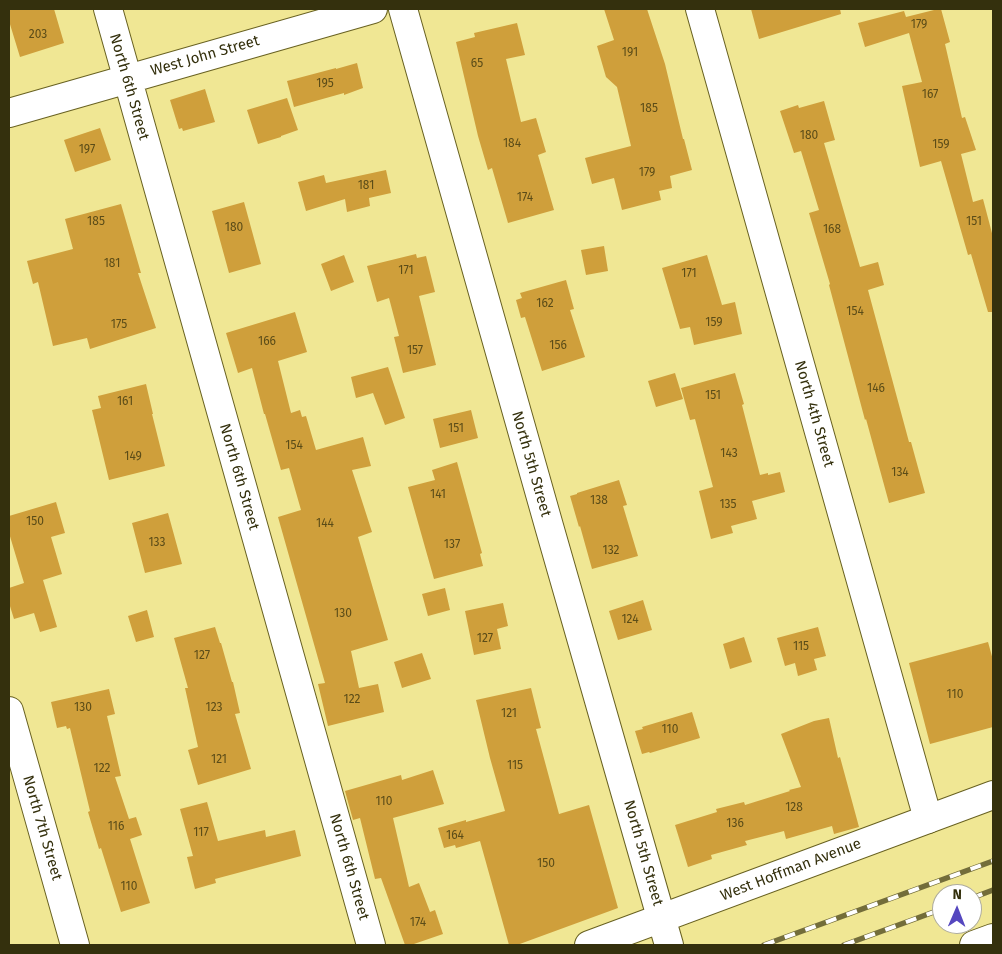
<!DOCTYPE html>
<style>
body{margin:0}
#map{position:relative;width:1002px;height:954px;overflow:hidden;background:#f0e794;font-family:"Fira Sans",sans-serif}
canvas{display:block}
.frame{position:absolute;inset:0;border:10px solid #34300d;pointer-events:none}
.north{position:absolute;left:932px;top:884px;width:50px;height:50px;box-sizing:border-box;background:#fff;border:1px solid #aeac9e;border-radius:50%;rotate:1deg;font-size:14px;font-weight:700;line-height:20px;text-align:center;color:#34300d}
.north::after{content:'';display:block;margin:auto;width:18px;height:22px;background:#5547bf;clip-path:polygon(50% 0,100% 100%,50% 72%,0 100%)}
</style>
<div id="map">
<canvas width="1002" height="954"></canvas>
<div class="frame"></div>
<div class="north">N</div>
</div>
<script>
const g = document.querySelector('canvas').getContext('2d');
g.lineJoin = 'round';
function fillPath(path, color) { g.fillStyle = color; g.fill(path, 'evenodd'); }
function trace(path, color, width, dash) { g.strokeStyle = color; g.lineWidth = width; g.lineCap = dash ? 'butt' : 'round'; g.setLineDash(dash || []); g.stroke(path); }
function drawText(font, color, halo, rows, align = 'center') {
  g.font = font + ' "Fira Sans",sans-serif'; g.lineWidth = 5; g.setLineDash([]); g.textBaseline = 'middle'; g.strokeStyle = halo; g.fillStyle = color; for (const [text, x, y, turn = 0] of rows) {
    g.save(); g.translate(x, y); g.rotate((+turn || 0) * Math.PI / 180); g.textAlign = isNaN(turn) ? turn : align; if (halo) g.strokeText(text, 0, 0); g.fillText(text, 0, 0); g.restore();
  }
}
fillPath(new Path2D(`
 M 9,9 L 54,9 L 64,43 L 20,57 L 9,21 Z
 M 604,9 L 647,9 L 665,64 L 683,139 L 684,139 L 692,170 L 670,176 L 672,188 L 659,191 L 661,200 L 622,210 L 614,178 L 592,184 L 585,158 L 631,146 L 617,87 L 606,77 L 597,46 L 614,40 Z
 M 751,9 L 840,9 L 841,14 L 759,39 Z
 M 938,9 L 941,9 L 950,42 L 945,44 L 962,118 L 965,117 L 976,150 L 961,154 L 973,202 L 983,199 L 993,237 L 993,312 L 988,312 L 971,254 L 968,255 L 941,161 L 920,167 L 902,86 L 922,82 L 909,33 L 865,47 L 858,23 L 904,11 L 906,17 Z
 M 517,23 L 525,55 L 506,59 L 521,122 L 536,118 L 546,152 L 538,155 L 554,210 L 508,223 L 492,168 L 488,170 L 478,136 L 456,42 L 475,37 L 474,33 Z
 M 357,63 L 363,88 L 344,95 L 344,93 L 294,107 L 287,81 L 336,68 L 336,69 Z
 M 205,89 L 215,122 L 183,131 L 182,128 L 179,129 L 170,100 Z
 M 287,98 L 298,130 L 281,136 L 281,137 L 258,144 L 247,110 Z
 M 824,101 L 835,140 L 824,143 L 860,267 L 878,262 L 884,285 L 868,290 L 909,442 L 911,442 L 925,493 L 889,503 L 866,419 L 865,420 L 829,285 L 830,284 L 809,213 L 819,210 L 801,151 L 794,153 L 780,111 L 798,105 L 799,108 Z
 M 100,128 L 111,160 L 75,172 L 64,140 Z
 M 386,170 L 391,193 L 369,198 L 370,206 L 347,212 L 345,199 L 306,211 L 298,182 L 324,175 L 326,183 Z
 M 244,202 L 261,264 L 229,273 L 212,211 Z
 M 121,204 L 141,273 L 138,273 L 156,328 L 90,349 L 87,338 L 53,346 L 38,282 L 33,284 L 27,261 L 73,249 L 65,219 Z
 M 604,246 L 608,271 L 586,275 L 581,250 Z
 M 416,254 L 417,258 L 426,256 L 435,292 L 419,296 L 436,365 L 403,373 L 394,337 L 399,336 L 389,298 L 377,302 L 367,266 Z
 M 344,255 L 354,282 L 331,291 L 321,264 Z
 M 707,255 L 722,305 L 735,302 L 742,334 L 694,345 L 690,327 L 680,329 L 662,268 Z
 M 566,280 L 574,309 L 570,310 L 585,357 L 542,371 L 525,317 L 521,318 L 516,300 L 522,298 L 520,293 Z
 M 295,312 L 307,352 L 278,361 L 291,413 L 300,410 L 302,417 L 306,416 L 316,450 L 363,437 L 371,466 L 352,470 L 372,532 L 358,537 L 388,640 L 351,651 L 359,688 L 378,684 L 384,712 L 328,726 L 318,684 L 325,683 L 278,517 L 301,510 L 289,468 L 281,470 L 265,414 L 264,414 L 252,368 L 238,373 L 226,333 Z
 M 388,367 L 405,418 L 385,425 L 373,393 L 356,398 L 351,377 Z
 M 675,373 L 683,399 L 656,407 L 648,381 Z
 M 735,373 L 744,404 L 742,405 L 760,475 L 768,473 L 768,475 L 780,472 L 785,492 L 752,501 L 757,519 L 731,526 L 733,533 L 711,539 L 699,491 L 713,487 L 695,419 L 690,420 L 681,388 Z
 M 146,384 L 153,414 L 152,414 L 165,466 L 109,480 L 92,410 L 101,408 L 98,396 Z
 M 471,410 L 478,438 L 440,448 L 433,419 Z
 M 457,462 L 482,553 L 480,554 L 483,566 L 434,579 L 408,487 L 435,480 L 432,470 Z
 M 619,480 L 627,505 L 623,506 L 638,556 L 592,569 L 580,526 L 579,527 L 570,496 L 577,494 L 577,493 Z
 M 56,502 L 65,533 L 51,537 L 62,574 L 43,580 L 57,627 L 40,632 L 34,613 L 14,619 L 9,603 L 9,588 L 24,583 L 9,533 L 9,516 Z
 M 168,513 L 182,564 L 145,573 L 132,523 Z
 M 445,588 L 450,610 L 428,616 L 422,594 Z
 M 643,600 L 652,630 L 618,640 L 609,611 Z
 M 503,603 L 508,626 L 497,629 L 501,649 L 474,655 L 465,611 Z
 M 147,610 L 154,637 L 136,642 L 128,616 Z
 M 215,627 L 220,643 L 221,643 L 232,682 L 233,682 L 240,713 L 235,714 L 251,769 L 198,785 L 188,750 L 198,747 L 185,688 L 188,688 L 174,638 Z
 M 818,627 L 826,656 L 814,659 L 817,670 L 798,676 L 795,663 L 785,666 L 777,638 Z
 M 744,637 L 752,662 L 730,669 L 723,644 Z
 M 988,642 L 993,660 L 993,727 L 930,744 L 909,663 Z
 M 422,653 L 431,679 L 402,688 L 394,662 Z
 M 531,688 L 541,728 L 536,729 L 559,814 L 589,805 L 618,908 L 517,945 L 509,945 L 480,841 L 456,848 L 455,845 L 444,848 L 438,828 L 466,820 L 466,822 L 505,811 L 490,758 L 476,700 Z
 M 109,689 L 115,714 L 107,716 L 121,776 L 115,777 L 129,819 L 136,817 L 142,835 L 130,839 L 150,903 L 121,912 L 101,848 L 99,849 L 88,812 L 90,811 L 70,728 L 67,729 L 66,726 L 57,728 L 51,702 Z
 M 692,712 L 700,738 L 650,753 L 649,752 L 642,754 L 635,731 L 643,729 L 642,727 Z
 M 829,718 L 838,758 L 840,757 L 859,827 L 834,834 L 832,826 L 786,839 L 784,831 L 745,841 L 747,845 L 711,855 L 712,859 L 688,867 L 675,825 L 717,812 L 716,809 L 744,802 L 745,805 L 790,791 L 789,790 L 801,787 L 781,734 L 814,721 Z
 M 433,770 L 444,804 L 393,818 L 409,887 L 419,883 L 430,912 L 435,910 L 443,934 L 411,945 L 405,945 L 381,878 L 375,879 L 360,818 L 353,820 L 345,791 L 401,775 L 402,780 Z
 M 207,802 L 218,841 L 265,830 L 266,837 L 295,830 L 301,856 L 215,879 L 216,883 L 195,889 L 187,857 L 193,856 L 180,809 Z`), '#cf9f3b');
const street = new Path2D(`
 M 108,9 L 371,945
 M 403,9 L 549,526 L 669,945
 M 700,9 L 928,819
 M 9,113 L 373,9
 M 9,711 L 75,945`);
const secondary = new Path2D(`
 M 589,945 L 993,795
 M 974,945 L 993,938`);
trace(street, '#686121', 30);
trace(secondary, '#686121', 30);
trace(street, '#fff', 28);
trace(secondary, '#fff', 28);
const rail = new Path2D(`
 M 972,898 L 993,890
 M 764,945 L 993,861
 M 844,945 L 942,909`);
trace(rail, '#736d3a', 5.5);
trace(rail, '#fff', 4, [11]);
drawText('12px', '#5b4c18', null, [
 ["179",919,25],
 ["203",38,35],
 ["191",630,53],
 ["65",477,64],
 ["195",325,84],
 ["167",930,95],
 ["185",649,109],
 ["180",809,136],
 ["184",512,144],
 ["159",941,145],
 ["197",87,150],
 ["179",647,173],
 ["181",366,186],
 ["174",525,198],
 ["185",96,222],
 ["151",974,222],
 ["180",234,228],
 ["168",832,230],
 ["181",112,264],
 ["171",406,271],
 ["171",689,274],
 ["162",545,304],
 ["154",855,312],
 ["159",714,323],
 ["175",119,325],
 ["166",267,342],
 ["156",558,346],
 ["157",415,351],
 ["146",876,389],
 ["151",713,396],
 ["161",125,402],
 ["151",456,429],
 ["154",294,446],
 ["143",729,454],
 ["149",133,457],
 ["134",900,473],
 ["141",438,495],
 ["138",599,501],
 ["135",728,505],
 ["150",35,522],
 ["144",325,524],
 ["133",157,543],
 ["137",452,545],
 ["132",611,551],
 ["130",343,614],
 ["124",630,620],
 ["127",485,639],
 ["115",801,647],
 ["127",202,656],
 ["110",955,695],
 ["122",352,700],
 ["130",83,708],
 ["123",214,708],
 ["121",509,714],
 ["110",670,730],
 ["121",219,760],
 ["115",515,766],
 ["122",102,769],
 ["110",384,802],
 ["128",794,808],
 ["136",735,824],
 ["116",116,827],
 ["117",201,833],
 ["164",455,836],
 ["150",546,864],
 ["110",129,887],
 ["174",418,923]
]);
drawText('15px', '#34300d', '#fff', [
 ["West John Street",205,56,-16],
 ["North 6th Street",129,87,74],
 ["North 4th Street",814,414,74],
 ["North 5th Street",531,464,74],
 ["North 6th Street",239,477,74],
 ["North 7th Street",42,828,74],
 ["North 5th Street",643,853,74],
 ["North 6th Street",349,867,74],
 ["West Hoffman Avenue",791,870,-21]
]);
</script>
